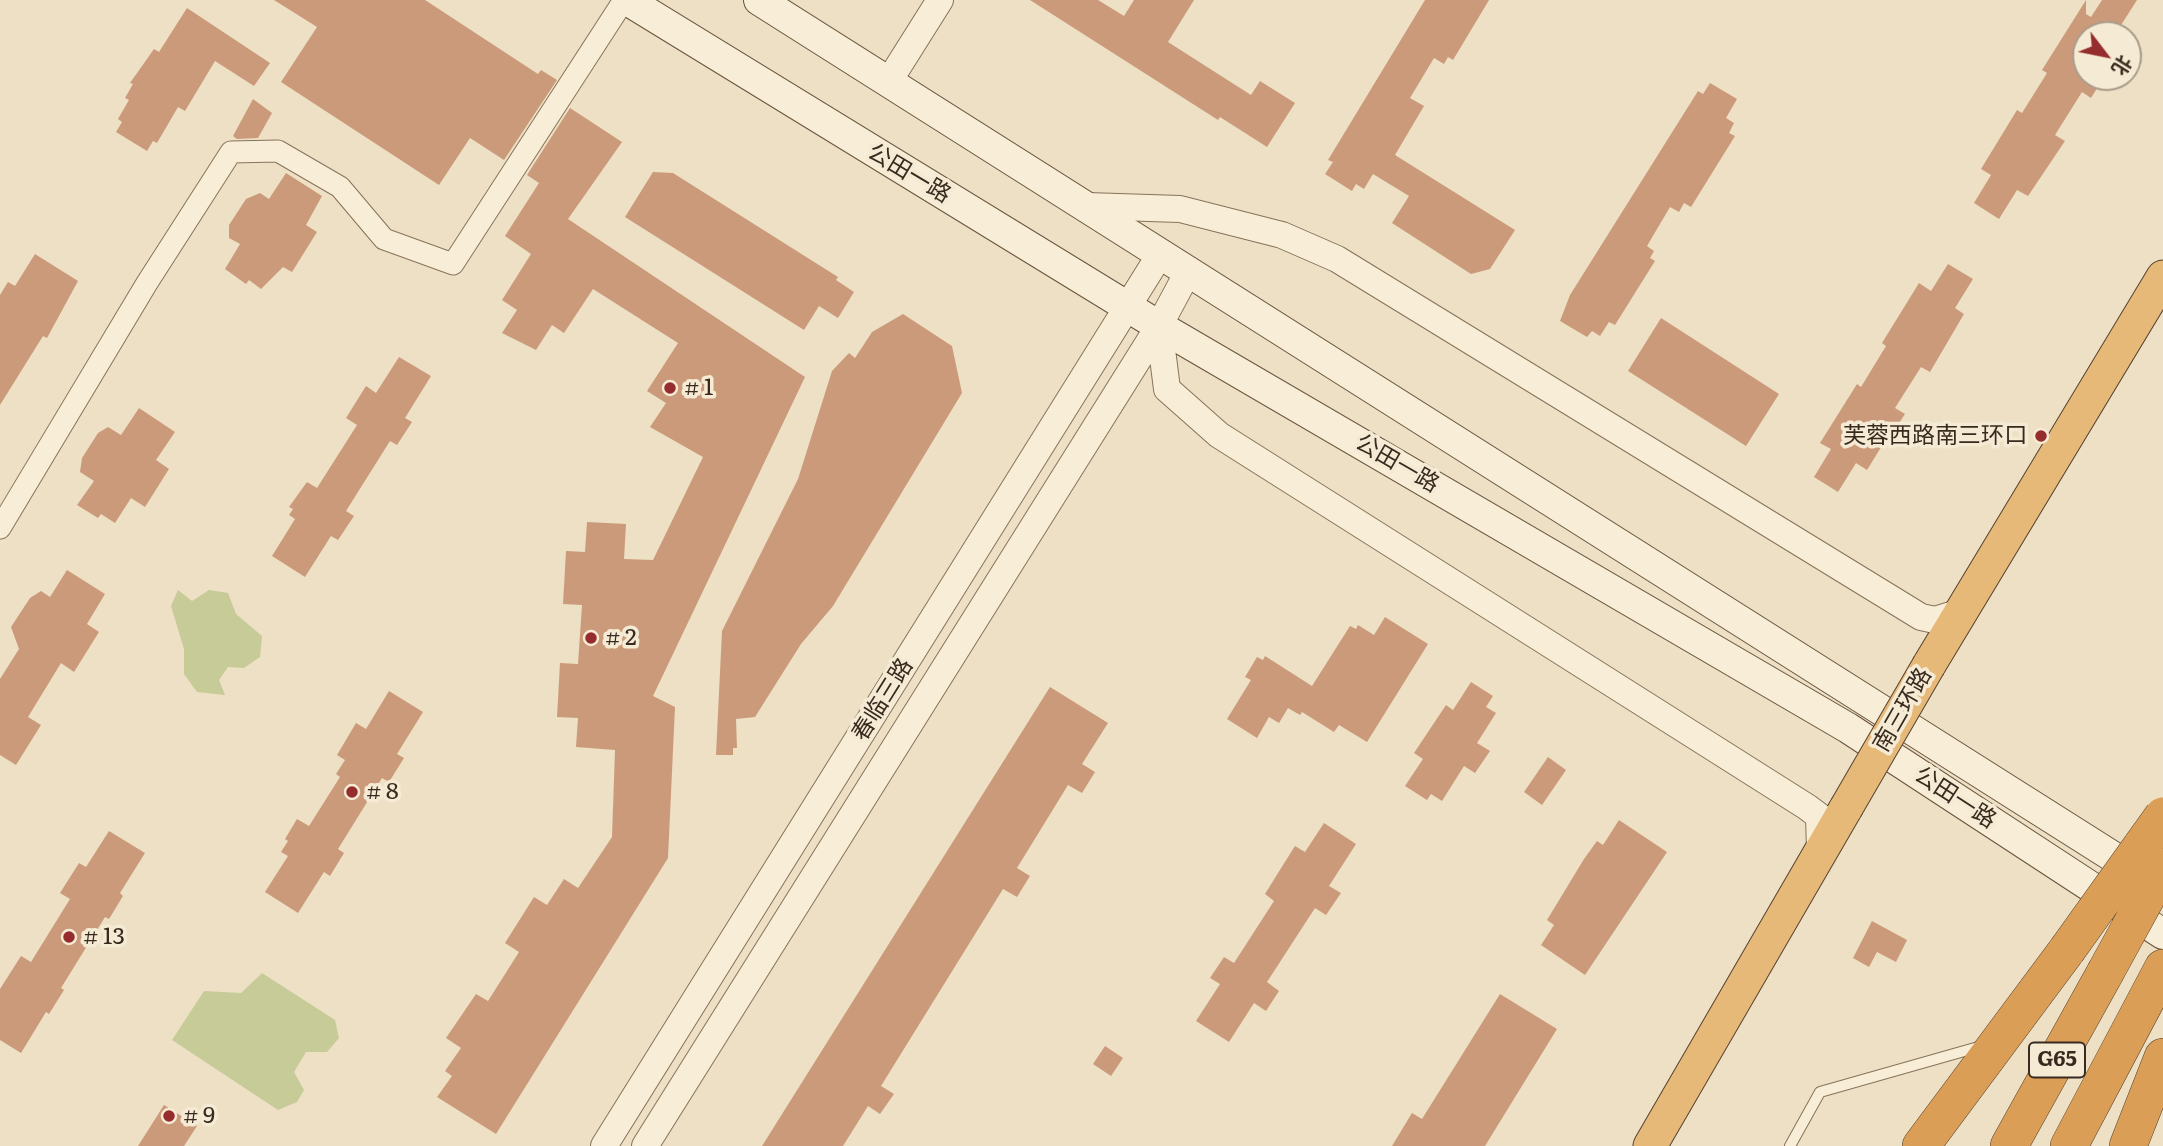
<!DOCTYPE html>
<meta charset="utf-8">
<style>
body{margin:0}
#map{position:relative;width:2163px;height:1146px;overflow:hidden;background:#ede0c4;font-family:Literata,"Noto Sans SC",serif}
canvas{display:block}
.north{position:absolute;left:2072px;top:21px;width:70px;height:70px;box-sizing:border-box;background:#f5ead3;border:2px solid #a99d8b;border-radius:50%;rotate:122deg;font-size:19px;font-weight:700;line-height:28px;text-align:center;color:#382a1e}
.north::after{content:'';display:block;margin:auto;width:24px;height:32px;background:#952c2e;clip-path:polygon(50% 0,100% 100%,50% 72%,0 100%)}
</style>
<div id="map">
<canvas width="2163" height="1146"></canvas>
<div class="north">北</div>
</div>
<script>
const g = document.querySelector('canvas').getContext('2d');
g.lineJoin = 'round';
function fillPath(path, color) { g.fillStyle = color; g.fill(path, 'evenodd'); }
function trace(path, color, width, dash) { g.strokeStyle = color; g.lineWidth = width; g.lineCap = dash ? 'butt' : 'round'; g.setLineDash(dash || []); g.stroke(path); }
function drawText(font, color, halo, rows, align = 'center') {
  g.font = font + ' Literata,"Noto Sans SC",serif'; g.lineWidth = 7; g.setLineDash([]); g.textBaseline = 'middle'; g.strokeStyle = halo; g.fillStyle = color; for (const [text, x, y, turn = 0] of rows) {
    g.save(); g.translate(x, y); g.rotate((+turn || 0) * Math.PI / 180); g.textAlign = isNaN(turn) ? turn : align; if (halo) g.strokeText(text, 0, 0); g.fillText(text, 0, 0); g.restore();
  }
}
fillPath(new Path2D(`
 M 178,590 L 192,601 L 209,590 L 228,593 L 236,614 L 262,636 L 260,657 L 244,668 L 228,667 L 219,680 L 225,695 L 197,692 L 184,674 L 184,649 L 171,606 Z
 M 262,973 L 335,1020 L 339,1038 L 327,1052 L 306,1052 L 294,1072 L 304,1090 L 297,1102 L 278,1110 L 172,1040 L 204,991 L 241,993 Z`), '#c6cb98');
fillPath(new Path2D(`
 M 274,0 L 425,0 L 538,74 L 541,70 L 557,80 L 504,160 L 470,138 L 439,185 L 281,82 L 317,27 Z
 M 1030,0 L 1098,0 L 1124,16 L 1134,0 L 1194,0 L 1168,42 L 1251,95 L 1260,81 L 1295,103 L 1267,147 L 1220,117 L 1218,120 Z
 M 1425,0 L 1489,0 L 1453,60 L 1448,57 L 1444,64 L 1434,58 L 1410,98 L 1424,106 L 1395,155 L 1515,230 L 1490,269 L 1471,274 L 1392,223 L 1409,196 L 1373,174 L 1364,189 L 1356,184 L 1352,191 L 1325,174 L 1333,162 L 1328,160 Z
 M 2086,0 L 2086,14 L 2091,17 L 2102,0 L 2137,0 L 2116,33 L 2120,35 L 2086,35 L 2086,77 L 2104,77 L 2091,98 L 2082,92 L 2055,135 L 2065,141 L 2028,196 L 2017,190 L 1999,219 L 1974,203 L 1991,175 L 1981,169 L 2017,110 L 2022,113 L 2047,73 L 2042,70 Z
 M 187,8 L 270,63 L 254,86 L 215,61 L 185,111 L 178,107 L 157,143 L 153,141 L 147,151 L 116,132 L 122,122 L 118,119 L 129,100 L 125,98 L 133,84 L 130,83 L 154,49 L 159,52 Z
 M 1710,83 L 1737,99 L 1726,118 L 1734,123 L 1729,133 L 1735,136 L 1691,207 L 1684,203 L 1679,212 L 1670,207 L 1647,246 L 1654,251 L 1650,258 L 1655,261 L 1615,325 L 1609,322 L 1600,336 L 1592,331 L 1587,337 L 1560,321 L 1570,295 L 1698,91 L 1703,94 Z
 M 253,99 L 272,113 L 258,138 L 237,139 L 233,136 Z
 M 570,108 L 622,142 L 568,219 L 805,377 L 653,696 L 675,707 L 668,858 L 496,1134 L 437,1097 L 452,1076 L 445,1071 L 461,1048 L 446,1038 L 476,994 L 488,1001 L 519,952 L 505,943 L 534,897 L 547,905 L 564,879 L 578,888 L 612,837 L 615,750 L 576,747 L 578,718 L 557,717 L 560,663 L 578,664 L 582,605 L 563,604 L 566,551 L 585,552 L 587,522 L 626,524 L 624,559 L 653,560 L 703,457 L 650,427 L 666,403 L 647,391 L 678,343 L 593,289 L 564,333 L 552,325 L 536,350 L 502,333 L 517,310 L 502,300 L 531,254 L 505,236 L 539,183 L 527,175 Z
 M 653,172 L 673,173 L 838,277 L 836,280 L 854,292 L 838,318 L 819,306 L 804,330 L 625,217 Z
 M 286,173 L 322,196 L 306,225 L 317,232 L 292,272 L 283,267 L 261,289 L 249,280 L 246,284 L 225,269 L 240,244 L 229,238 L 229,225 L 246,199 L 260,193 L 269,199 Z
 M 35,254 L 78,281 L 47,338 L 43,336 L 0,405 L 0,295 L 8,282 L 15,286 Z
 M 1948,264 L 1973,279 L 1955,308 L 1964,314 L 1930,372 L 1921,367 L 1895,408 L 1905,414 L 1890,437 L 1888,436 L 1867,470 L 1856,463 L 1838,492 L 1814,477 L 1831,449 L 1820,443 L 1857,384 L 1861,387 L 1886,346 L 1882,343 L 1919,283 L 1931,291 Z
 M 903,314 L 952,346 L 962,393 L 833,606 L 801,644 L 755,717 L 736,719 L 737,748 L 733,748 L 733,755 L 716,755 L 722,631 L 798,479 L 832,371 L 849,353 L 855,358 L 872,332 Z
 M 1661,318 L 1779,394 L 1746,446 L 1628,371 Z
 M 399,357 L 431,376 L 405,418 L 412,422 L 397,445 L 390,441 L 346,511 L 354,516 L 338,540 L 331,536 L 305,577 L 272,556 L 295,519 L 289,515 L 293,509 L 289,507 L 307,482 L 317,488 L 357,425 L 346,418 L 366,386 L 376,393 Z
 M 139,408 L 175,432 L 156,460 L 169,469 L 145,507 L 131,498 L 115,523 L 101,514 L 98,518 L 77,505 L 94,481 L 80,472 L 82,458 L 98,433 L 108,427 L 121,435 Z
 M 67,570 L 105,594 L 87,624 L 99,632 L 74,672 L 61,663 L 28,717 L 41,725 L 16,765 L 0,755 L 0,679 L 19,649 L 11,627 L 30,598 L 41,591 L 50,597 Z
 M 1385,617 L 1428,644 L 1367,742 L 1339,725 L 1334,732 L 1302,712 L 1300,715 L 1288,708 L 1279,723 L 1269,717 L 1257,738 L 1227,719 L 1251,680 L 1245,677 L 1257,657 L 1263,660 L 1265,656 L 1312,686 L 1350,626 L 1356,629 L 1358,625 L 1374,635 Z
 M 1471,682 L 1493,696 L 1486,707 L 1496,713 L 1477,743 L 1490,751 L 1475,773 L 1464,766 L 1442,801 L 1431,794 L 1427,800 L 1405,786 L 1423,759 L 1414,753 L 1446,705 L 1453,710 Z
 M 1050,687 L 1108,723 L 1082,764 L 1095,772 L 1082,793 L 1068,785 L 1017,868 L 1030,876 L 1017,897 L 1003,889 L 881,1086 L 894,1094 L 880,1114 L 868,1106 L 843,1146 L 762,1146 Z
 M 389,691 L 423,712 L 397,754 L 404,758 L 389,782 L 382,778 L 338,849 L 344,853 L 330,876 L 324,872 L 298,913 L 265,892 L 288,856 L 281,852 L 288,841 L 285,839 L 297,819 L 309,826 L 340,777 L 336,774 L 345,760 L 337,755 L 356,723 L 366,729 Z
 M 1548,757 L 1566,770 L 1542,805 L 1524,792 Z
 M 1619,820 L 1667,852 L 1585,975 L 1541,945 L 1554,925 L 1547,920 L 1584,859 L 1597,841 L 1603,845 Z
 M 1324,823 L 1356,844 L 1329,886 L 1341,893 L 1326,915 L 1315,908 L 1267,982 L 1279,991 L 1266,1011 L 1254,1003 L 1229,1042 L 1196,1021 L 1220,984 L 1210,978 L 1224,957 L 1234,963 L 1274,901 L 1265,894 L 1283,865 L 1295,846 L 1305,852 Z
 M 109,831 L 145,853 L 120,893 L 123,896 L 109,919 L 105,917 L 61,988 L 64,990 L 49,1014 L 46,1012 L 21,1053 L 0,1040 L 0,989 L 21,956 L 31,962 L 70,899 L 60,893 L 79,863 L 86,867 Z
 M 1872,921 L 1907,940 L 1896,962 L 1877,952 L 1869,967 L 1853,958 Z
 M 1500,994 L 1557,1029 L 1485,1146 L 1392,1146 L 1412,1113 L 1422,1119 Z
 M 1105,1046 L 1123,1058 L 1111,1076 L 1093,1064 Z
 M 164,1105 L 197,1126 L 184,1146 L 138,1146 Z`), '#cb9a7a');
const service = new Path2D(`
 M 1790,1146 L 1820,1092 L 1982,1046`);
const minor = new Path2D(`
 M 0,528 L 147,283 L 231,152 L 278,151 L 340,187 L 384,239 L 453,264 L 624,0`);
const tertiary = new Path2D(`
 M 889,81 L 940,0
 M 1087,206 L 1180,209 L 1282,235 L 1337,259 L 1921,617 L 1935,620 L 1961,612
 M 1159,326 L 1167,389 L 1219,435 L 1807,807 L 1819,816 L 1820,851
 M 604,1146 L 1161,253
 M 645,1146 L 1159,326 L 1189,270`);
const secondary = new Path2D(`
 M 627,0 L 1159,326 L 1848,728 L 2163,934
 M 759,0 L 2145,877`);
const trunk = new Path2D(`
 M 1929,665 L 2163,277
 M 1650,1146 L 1846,808`);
const motorway = new Path2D(`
 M 1921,1146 L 2067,950
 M 2009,1146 L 2105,973
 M 2069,1146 L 2163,968
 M 2128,1146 L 2163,1057`);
trace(service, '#87725a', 12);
trace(minor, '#87725a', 23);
trace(tertiary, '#87725a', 28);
trace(secondary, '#69533e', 32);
trace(trunk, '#55402f', 35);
trace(motorway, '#55402f', 38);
trace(service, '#f8eed7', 10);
trace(minor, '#f8eed7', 21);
trace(tertiary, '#f8eed7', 26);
trace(secondary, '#f8eed7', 30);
trace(trunk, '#e6b979', 33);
trace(motorway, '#db9e56', 37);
const trunkBridge = new Path2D(`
 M 1846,808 L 1929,665`);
const motorwayBridge = new Path2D(`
 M 2067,950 L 2163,816
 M 2105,973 L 2163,867`);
trace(trunkBridge, '#55402f', 35, []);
trace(motorwayBridge, '#55402f', 38, []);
trace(trunkBridge, '#e6b979', 33);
trace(motorwayBridge, '#db9e56', 37);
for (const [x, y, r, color] of [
 [670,388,7,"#952c2e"],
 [2041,436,7,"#952c2e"],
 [591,638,7,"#952c2e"],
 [352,792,7,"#952c2e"],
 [69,937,7,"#952c2e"],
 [169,1116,7,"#952c2e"]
]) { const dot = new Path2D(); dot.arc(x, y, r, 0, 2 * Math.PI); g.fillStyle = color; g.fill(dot); trace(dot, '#f5ead3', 2.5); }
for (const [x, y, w] of [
 [2057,1060,56]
]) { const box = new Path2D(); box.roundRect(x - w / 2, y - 17.5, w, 35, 5); g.fillStyle = '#f5ead3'; g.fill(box); trace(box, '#382a1e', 2); }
drawText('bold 21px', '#382a1e', null, [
 ["G65",2057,1060]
]);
drawText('23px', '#382a1e', '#f5ead3', [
 ["公田一路",909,174,31],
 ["公田一路",1397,464,30],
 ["春临三路",883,700,-58],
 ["南三环路",1903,710,-60],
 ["公田一路",1955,798,33]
]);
drawText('23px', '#382a1e', '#f5ead3', [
 ["# 1",684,388],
 ["芙蓉西路南三环口",2027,436,"right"],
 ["# 2",605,638],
 ["# 8",366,792],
 ["# 13",83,937],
 ["# 9",183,1116]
], 'left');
</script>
